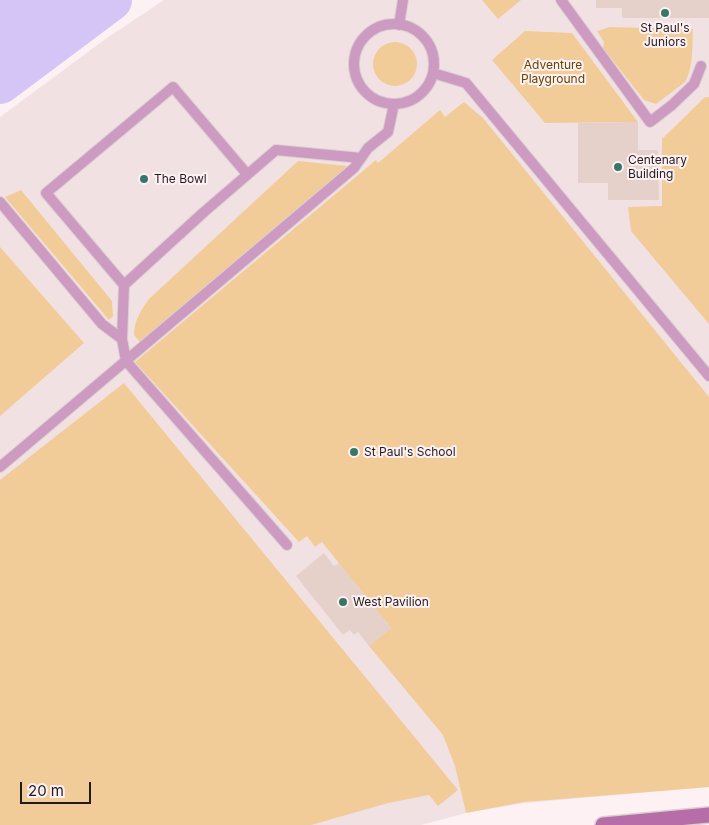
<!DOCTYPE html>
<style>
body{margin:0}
#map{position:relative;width:709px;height:825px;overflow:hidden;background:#fef1f3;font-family:Inter,sans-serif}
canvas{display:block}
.scale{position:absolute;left:20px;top:782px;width:71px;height:22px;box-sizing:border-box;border:2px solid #221b1c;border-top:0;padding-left:6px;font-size:15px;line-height:18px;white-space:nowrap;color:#221b1c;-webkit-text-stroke:4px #fef1f3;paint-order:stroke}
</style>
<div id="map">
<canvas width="709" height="825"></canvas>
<div class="scale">20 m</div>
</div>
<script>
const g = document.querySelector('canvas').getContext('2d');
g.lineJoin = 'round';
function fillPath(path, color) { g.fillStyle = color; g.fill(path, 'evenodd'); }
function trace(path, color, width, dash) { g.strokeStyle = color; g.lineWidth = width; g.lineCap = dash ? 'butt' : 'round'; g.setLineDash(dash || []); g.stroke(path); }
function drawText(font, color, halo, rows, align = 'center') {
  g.font = font + ' Inter,sans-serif'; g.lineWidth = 4; g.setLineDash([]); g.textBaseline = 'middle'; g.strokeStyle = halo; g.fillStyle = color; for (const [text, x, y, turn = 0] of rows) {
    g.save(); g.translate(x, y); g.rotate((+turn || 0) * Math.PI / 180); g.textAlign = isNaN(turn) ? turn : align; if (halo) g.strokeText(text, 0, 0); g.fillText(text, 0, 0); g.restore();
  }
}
fillPath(new Path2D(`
 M 164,0 L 709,0 L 709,787 L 524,803 L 466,813 L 421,825 L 0,825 L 0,117 L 104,40 Z`), '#f2e1e3');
fillPath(new Path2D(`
 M 482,0 L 521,0 L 498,19 Z
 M 610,27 L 693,29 C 692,45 694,67 685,82 L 656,104 L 644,100 L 603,48 L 604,42 L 597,31 Z
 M 525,31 L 572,33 L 638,122 L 545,123 L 492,60 Z
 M373 64a22 22 0 1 1 44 0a22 22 0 1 1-44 0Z
 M 705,97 L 709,97 L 709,324 L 631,231 L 628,207 L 662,206 L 662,139 Z
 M 464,102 L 483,118 L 709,397 L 709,787 L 524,802 L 466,813 L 455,766 L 443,735 L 369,646 L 391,628 L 322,542 L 315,547 L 307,536 L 299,542 L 135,362 L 376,160 L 378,163 L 440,110 L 445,117 Z
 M 298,161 L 348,166 L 140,342 L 134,335 C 134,321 141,310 149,299 Z
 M 21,190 L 112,301 L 113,316 L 109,320 L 5,197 Z
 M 0,247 L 84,343 L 0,416 Z
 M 124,383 L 458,790 L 438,806 L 429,795 L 388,803 L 311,825 L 0,825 L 0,480 Z`), '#f2cc98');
fillPath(new Path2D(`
 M 0,0 L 111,0 L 0,83 Z`), '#d5c4f6');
trace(new Path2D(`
 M 0,83 L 111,0`), '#d5c4f6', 42);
fillPath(new Path2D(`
 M 596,0 L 709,0 L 709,18 L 622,18 L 622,8 L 596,8 Z
 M 638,122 L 638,150 L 658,150 L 659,200 L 608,200 L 608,183 L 578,183 L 578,123 Z
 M 324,553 L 334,566 L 339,563 L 391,628 L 369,646 L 358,632 L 354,635 L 350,630 L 343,635 L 296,576 Z`), '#e5d1c9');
const lane = new Path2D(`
 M 561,0 L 650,122 L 672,105 L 694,84 L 701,66
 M354 64a40 40 0 1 1 80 0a40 40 0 1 1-80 0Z
 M 399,25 L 403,0
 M 433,73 L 466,83 L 709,376
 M 0,202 L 102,324 L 122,339 L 126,361 L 287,545
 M 124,285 L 46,193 L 173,87 L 247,174
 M 122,339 L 124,285 L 204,212 L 276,150 L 361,158
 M 0,467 L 354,168 L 368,148 L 388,132 L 394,104`);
const secondary = new Path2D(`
 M 603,825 L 709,815`);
trace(lane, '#dbcfd1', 12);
trace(secondary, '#dbcfd1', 18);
trace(lane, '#cd9ac2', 10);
trace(secondary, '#b66da8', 15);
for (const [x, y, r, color] of [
 [665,13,5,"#367767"],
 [618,167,5,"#367767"],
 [144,179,5,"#367767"],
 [354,452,5,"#367767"],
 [343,602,5,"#367767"]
]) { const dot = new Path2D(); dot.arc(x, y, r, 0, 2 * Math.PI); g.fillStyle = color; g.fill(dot); trace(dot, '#fef1f3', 2); }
drawText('12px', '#221b1c', '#fef1f3', [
 ["St Paul's",665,28,"center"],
 ["Juniors",665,42,"center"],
 ["Centenary",628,160],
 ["Building",628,174],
 ["The Bowl",154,179],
 ["St Paul's School",364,452],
 ["West Pavilion",353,602]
], 'left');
drawText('12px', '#684400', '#fef1f3', [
 ["Adventure",553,65],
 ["Playground",553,79]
]);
</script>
